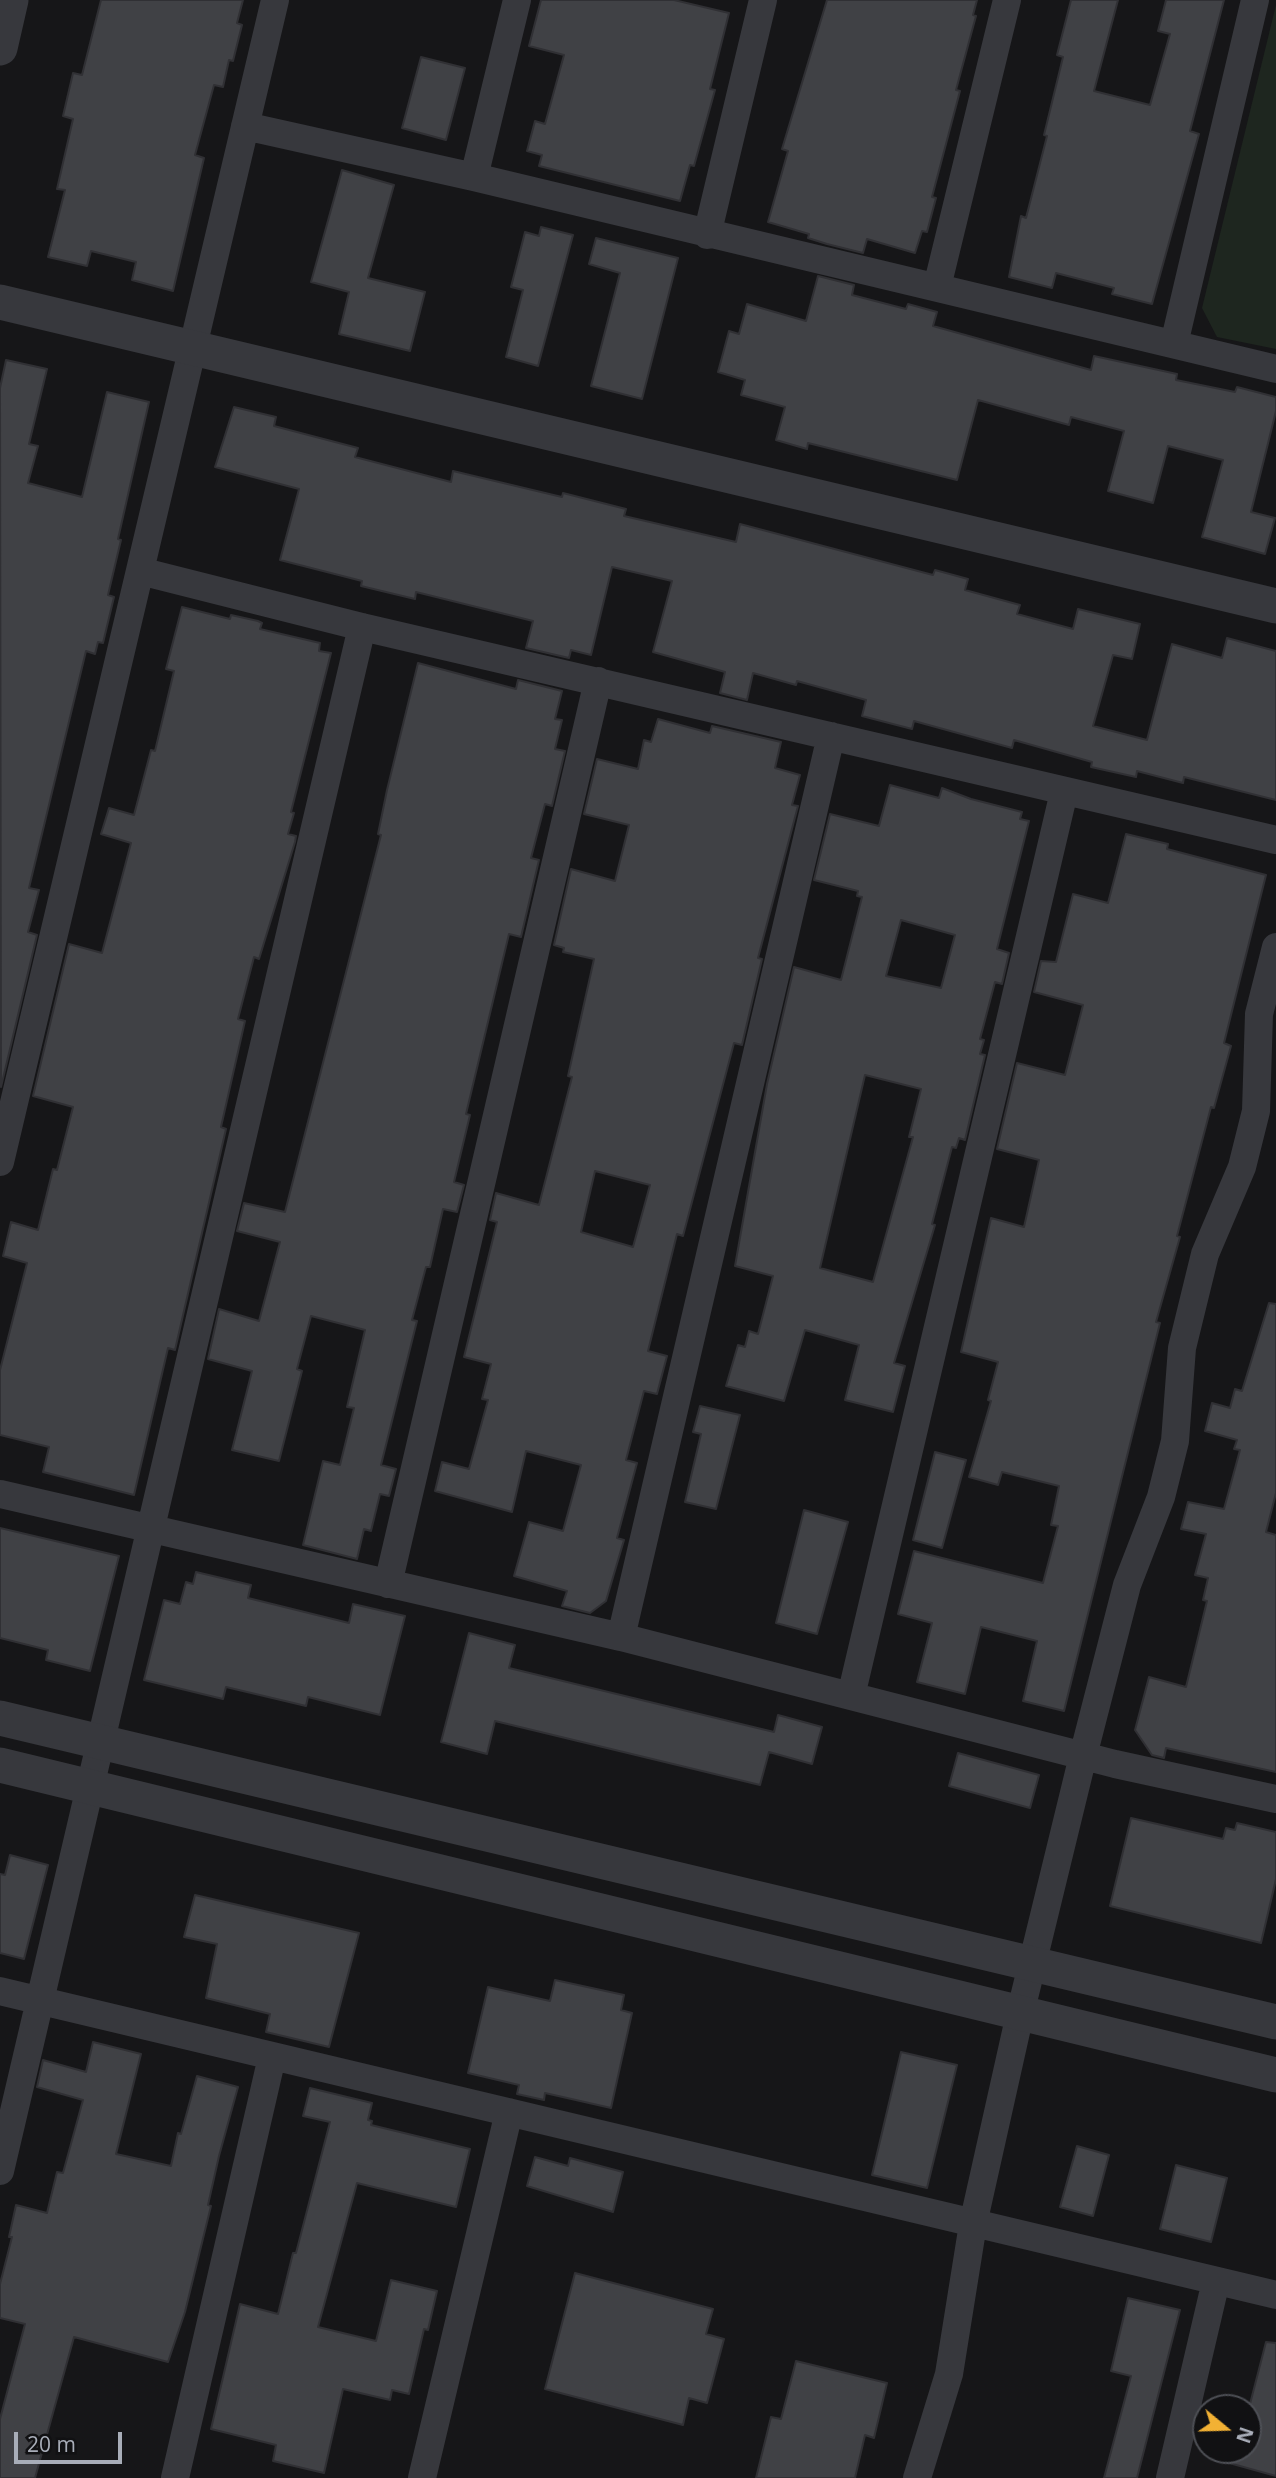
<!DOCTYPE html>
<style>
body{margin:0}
#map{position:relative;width:1276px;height:2478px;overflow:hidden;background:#161618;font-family:"Open Sans",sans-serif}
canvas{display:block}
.north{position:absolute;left:1192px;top:2394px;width:70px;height:70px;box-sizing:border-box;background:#111113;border:2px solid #4d4f55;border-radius:50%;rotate:109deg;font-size:19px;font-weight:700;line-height:28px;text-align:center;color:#a8adb8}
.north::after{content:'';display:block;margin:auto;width:24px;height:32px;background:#f2b134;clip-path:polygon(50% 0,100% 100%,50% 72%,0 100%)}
.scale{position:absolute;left:14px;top:2432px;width:108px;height:32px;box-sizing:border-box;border:4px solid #a8adb8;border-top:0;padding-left:9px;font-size:21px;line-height:24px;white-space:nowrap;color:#a8adb8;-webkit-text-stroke:5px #111113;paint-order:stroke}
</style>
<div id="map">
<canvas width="1276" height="2478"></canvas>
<div class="north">N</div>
<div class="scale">20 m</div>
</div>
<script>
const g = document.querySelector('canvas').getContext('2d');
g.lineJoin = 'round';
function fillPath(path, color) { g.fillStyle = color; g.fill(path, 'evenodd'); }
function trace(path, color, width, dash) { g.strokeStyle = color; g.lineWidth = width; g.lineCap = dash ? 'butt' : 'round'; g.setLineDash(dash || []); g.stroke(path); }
fillPath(new Path2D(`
 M 1276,5 L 1276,349 L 1217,337 L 1202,308 Z`), '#1e261f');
const building = new Path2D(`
 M 101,0 L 243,0 L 237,23 L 242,25 L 233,61 L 229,60 L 223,87 L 214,85 L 195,155 L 204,158 L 173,291 L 132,280 L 136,262 L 91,251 L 87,266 L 48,257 L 65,190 L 57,189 L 73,119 L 63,116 L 73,73 L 82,75 Z
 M 541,0 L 674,0 L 729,13 L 710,89 L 715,90 L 694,166 L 690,165 L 680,201 L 539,166 L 542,155 L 527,151 L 535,121 L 545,124 L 564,55 L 529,46 Z
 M 827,0 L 977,0 L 973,15 L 976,16 L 956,90 L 960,91 L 932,197 L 936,198 L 927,232 L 922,231 L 915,253 L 867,239 L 863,253 L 827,244 L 808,238 L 809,234 L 768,222 L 788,151 L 782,149 Z
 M 1071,0 L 1118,0 L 1094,91 L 1150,105 L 1170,34 L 1158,31 L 1166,0 L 1224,0 L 1190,131 L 1199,134 L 1152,304 L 1112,294 L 1114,288 L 1056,273 L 1052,288 L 1009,277 L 1021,216 L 1026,218 L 1047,136 L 1044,135 L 1063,57 L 1057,55 Z
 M 421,57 L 465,68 L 446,140 L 402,128 Z
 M 342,170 L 394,185 L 368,278 L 425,292 L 410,351 L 339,334 L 349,292 L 311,282 Z
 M 541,227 L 573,235 L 538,366 L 506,357 L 523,290 L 511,287 L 525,232 L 539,236 Z
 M 596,238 L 678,258 L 642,399 L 591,386 L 620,273 L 589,264 Z
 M 818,276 L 854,285 L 852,295 L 906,309 L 908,304 L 937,312 L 933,326 L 1091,370 L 1094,356 L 1177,374 L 1176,380 L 1235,392 L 1237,387 L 1276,397 L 1276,411 L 1251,512 L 1275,518 L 1265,554 L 1202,537 L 1223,460 L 1168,446 L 1153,503 L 1108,491 L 1124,431 L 1071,417 L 1069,425 L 978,400 L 957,480 L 808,443 L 807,449 L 776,440 L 785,407 L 741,395 L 745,380 L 718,372 L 729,331 L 739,334 L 747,304 L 806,321 Z
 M 6,360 L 47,369 L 29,444 L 38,446 L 28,483 L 82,497 L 107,392 L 149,402 L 118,539 L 121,540 L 108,595 L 114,597 L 103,643 L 98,642 L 95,654 L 86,651 L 29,888 L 39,890 L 28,932 L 37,935 L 1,1087 L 0,388 Z
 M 234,407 L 276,417 L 274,426 L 358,448 L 355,457 L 451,482 L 453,471 L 562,497 L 563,493 L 626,509 L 624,516 L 736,542 L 740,524 L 933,575 L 935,570 L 968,579 L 965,590 L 1020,605 L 1017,614 L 1073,629 L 1078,609 L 1140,624 L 1132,659 L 1113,655 L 1093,726 L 1147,740 L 1172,644 L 1222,658 L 1227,638 L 1276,651 L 1276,800 L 1184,777 L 1183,783 L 1137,771 L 1136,777 L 1091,767 L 1092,762 L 1014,740 L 1012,748 L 914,721 L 912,729 L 862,716 L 866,700 L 797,681 L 796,685 L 753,673 L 747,700 L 720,693 L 725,672 L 653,652 L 672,581 L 612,567 L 591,655 L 571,650 L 569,658 L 526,648 L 533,621 L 416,592 L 415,599 L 361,586 L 362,581 L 280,560 L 299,489 L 215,467 Z
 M 182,607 L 230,619 L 231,615 L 258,621 L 262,623 L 260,629 L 320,643 L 319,651 L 331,653 L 291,812 L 294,813 L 288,834 L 296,836 L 295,842 L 259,959 L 254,957 L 238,1019 L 245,1021 L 221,1127 L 226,1129 L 175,1350 L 168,1348 L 134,1495 L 43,1472 L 49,1447 L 0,1435 L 0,1370 L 27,1263 L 3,1256 L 11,1222 L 38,1230 L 53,1169 L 57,1170 L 73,1107 L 33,1096 L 69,944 L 102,953 L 131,843 L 101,834 L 109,808 L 134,815 L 151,750 L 155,751 L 174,671 L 166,669 Z
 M 418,663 L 516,689 L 518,680 L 562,691 L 555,719 L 562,720 L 555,749 L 565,751 L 552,806 L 545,804 L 531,858 L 539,860 L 521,937 L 509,934 L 466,1114 L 470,1115 L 454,1182 L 464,1185 L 457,1212 L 443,1209 L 430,1267 L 426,1267 L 412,1320 L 417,1321 L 381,1465 L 396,1469 L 389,1496 L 380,1494 L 371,1531 L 364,1529 L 357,1559 L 303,1545 L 323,1461 L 340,1465 L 354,1408 L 347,1407 L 365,1330 L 311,1316 L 297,1369 L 302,1371 L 279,1461 L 232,1450 L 252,1371 L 208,1359 L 219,1309 L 259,1321 L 280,1242 L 237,1231 L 244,1203 L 285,1212 L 381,835 L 378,834 L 387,790 Z
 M 658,719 L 710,733 L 712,726 L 781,742 L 775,768 L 800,775 L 792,805 L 798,806 L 758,958 L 762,959 L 742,1045 L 734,1043 L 683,1236 L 677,1234 L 648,1351 L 667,1356 L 657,1394 L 644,1391 L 626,1460 L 637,1463 L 617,1538 L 624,1540 L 606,1601 L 590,1613 L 562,1606 L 567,1591 L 514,1576 L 529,1522 L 563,1531 L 581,1465 L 526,1451 L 512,1512 L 435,1491 L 442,1462 L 469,1469 L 488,1400 L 482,1399 L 491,1364 L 464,1357 L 497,1222 L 490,1220 L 496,1193 L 539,1205 L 572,1077 L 568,1076 L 594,959 L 563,952 L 564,948 L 554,945 L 571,869 L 615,881 L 629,825 L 584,814 L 597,759 L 638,769 L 644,740 L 651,742 ZM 595,1171 L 650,1185 L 633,1247 L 581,1232 Z
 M 890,785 L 939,798 L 942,788 L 971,799 L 1022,812 L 1020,819 L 1029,821 L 997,949 L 1009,953 L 1002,984 L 995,982 L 980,1039 L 984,1040 L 980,1054 L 985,1055 L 965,1140 L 959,1138 L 956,1148 L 952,1147 L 932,1224 L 935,1225 L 894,1363 L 905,1366 L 893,1412 L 845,1400 L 859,1345 L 805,1330 L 784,1401 L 726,1386 L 738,1345 L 745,1347 L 749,1331 L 758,1334 L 773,1276 L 735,1266 L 767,1084 L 794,967 L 841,980 L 862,897 L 857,896 L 858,891 L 814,880 L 830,814 L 879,826 ZM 901,920 L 955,935 L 941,988 L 886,976 ZM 865,1075 L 921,1089 L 909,1137 L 913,1137 L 873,1282 L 820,1268 Z
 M 1126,834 L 1168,844 L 1167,849 L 1266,875 L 1224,1043 L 1231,1046 L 1214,1108 L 1211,1107 L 1177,1236 L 1180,1237 L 1156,1322 L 1160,1323 L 1064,1711 L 1023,1701 L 1037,1641 L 981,1627 L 965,1694 L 917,1682 L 932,1623 L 898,1614 L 914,1551 L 1043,1583 L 1058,1526 L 1051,1525 L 1059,1486 L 1002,1472 L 998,1485 L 969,1477 L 991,1401 L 988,1400 L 998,1362 L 961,1352 L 991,1218 L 1024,1227 L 1039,1160 L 997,1149 L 1017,1063 L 1065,1075 L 1083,1005 L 1034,992 L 1041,961 L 1056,962 L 1073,894 L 1108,903 Z
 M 1269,1303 L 1276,1304 L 1276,1493 L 1266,1532 L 1276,1535 L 1276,1772 L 1166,1748 L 1164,1758 L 1152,1755 L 1135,1730 L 1149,1677 L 1186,1687 L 1207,1601 L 1203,1600 L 1208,1578 L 1195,1575 L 1206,1534 L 1181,1529 L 1188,1502 L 1224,1509 L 1240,1450 L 1234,1449 L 1237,1440 L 1205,1431 L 1212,1403 L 1230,1408 L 1235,1389 L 1242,1391 Z
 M 700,1406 L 740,1415 L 716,1509 L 685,1502 L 701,1434 L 693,1432 Z
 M 935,1452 L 966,1460 L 942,1548 L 913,1540 Z
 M 804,1510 L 848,1522 L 817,1634 L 776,1623 Z
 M 0,1528 L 119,1556 L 90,1671 L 46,1660 L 48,1650 L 0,1638 Z
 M 196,1572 L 251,1585 L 248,1598 L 349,1623 L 353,1604 L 405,1616 L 380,1715 L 308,1697 L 306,1706 L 226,1687 L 223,1699 L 144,1680 L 164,1600 L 180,1604 L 186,1582 L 193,1584 Z
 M 469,1633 L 515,1645 L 509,1668 L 774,1732 L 778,1715 L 822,1727 L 812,1764 L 769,1752 L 760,1785 L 495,1721 L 487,1754 L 441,1742 Z
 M 958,1753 L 1039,1775 L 1030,1808 L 949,1786 Z
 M 1131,1818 L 1223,1839 L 1226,1828 L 1235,1830 L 1237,1823 L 1276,1832 L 1276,1879 L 1261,1943 L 1110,1906 Z
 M 10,1855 L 48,1865 L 24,1959 L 0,1953 L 0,1874 L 5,1875 Z
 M 195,1895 L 359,1933 L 329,2047 L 266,2032 L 270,2014 L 206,1998 L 217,1944 L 184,1937 Z
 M 555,1980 L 624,1995 L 621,2010 L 632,2013 L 611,2108 L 545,2093 L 544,2100 L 517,2094 L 519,2085 L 468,2073 L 488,1987 L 550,2001 Z
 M 93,2042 L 141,2054 L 116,2154 L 171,2166 L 178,2133 L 181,2134 L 197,2076 L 238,2087 L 219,2156 L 208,2205 L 211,2206 L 185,2312 L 168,2362 L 74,2337 L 35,2478 L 0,2478 L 0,2419 L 25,2324 L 0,2318 L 0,2284 L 12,2237 L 9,2237 L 16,2205 L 47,2213 L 57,2172 L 63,2173 L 83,2100 L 37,2087 L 43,2060 L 86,2072 Z
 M 901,2052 L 957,2065 L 927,2188 L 872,2175 Z
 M 310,2088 L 372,2103 L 368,2120 L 372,2121 L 371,2125 L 470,2149 L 456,2207 L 357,2183 L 318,2327 L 376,2341 L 391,2280 L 437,2291 L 428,2330 L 424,2329 L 409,2394 L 392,2390 L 390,2400 L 343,2389 L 324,2473 L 273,2461 L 276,2445 L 211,2429 L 240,2304 L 278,2314 L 293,2253 L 296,2253 L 330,2122 L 303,2116 Z
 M 1077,2146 L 1109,2155 L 1093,2216 L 1060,2207 Z
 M 535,2157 L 568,2166 L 570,2158 L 623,2172 L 613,2212 L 527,2186 Z
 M 1176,2165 L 1227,2178 L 1211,2242 L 1160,2229 Z
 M 575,2273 L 713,2309 L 706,2334 L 724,2339 L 707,2403 L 689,2398 L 683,2425 L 545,2389 Z
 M 1128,2298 L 1180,2310 L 1137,2478 L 1104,2478 L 1131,2376 L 1111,2371 Z
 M 1266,2342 L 1276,2343 L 1276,2476 L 1222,2461 L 1225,2450 L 1248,2450 L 1248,2408 L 1235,2408 L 1237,2400 L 1250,2404 Z
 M 796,2361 L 887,2383 L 874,2438 L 865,2435 L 855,2478 L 756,2478 L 771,2417 L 781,2419 Z`);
fillPath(building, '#404145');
trace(building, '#303034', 2);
trace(new Path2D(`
 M 245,126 L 474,177 L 1276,369
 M 474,177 L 517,0
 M 707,235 L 763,0
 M 937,287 L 1007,0
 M 1174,344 L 1255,0
 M 140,571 L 362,627 L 1276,840
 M 0,1162 L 275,0
 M 0,1494 L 621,1637 L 1115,1764 L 1276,1799
 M 388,1584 L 598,681
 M 621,1637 L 831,736
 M 851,1696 L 1064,792
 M 0,1991 L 1276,2295
 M 0,2171 L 362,627
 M 175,2478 L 272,2057
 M 422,2478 L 509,2112
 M 917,2478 L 949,2374 L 973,2224 L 1020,2014 L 1083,1756 L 1127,1585 L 1161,1497 L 1175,1441 L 1182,1348 L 1205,1254 L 1242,1167 L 1256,1111 L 1259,1014 L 1276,947
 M 1170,2478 L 1216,2281`), '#37383d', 28);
trace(new Path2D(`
 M 0,48 L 11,0
 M 0,302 L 1276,606
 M 0,1718 L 1276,2022
 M 0,1765 L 1276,2075`), '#37383d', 35);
</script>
